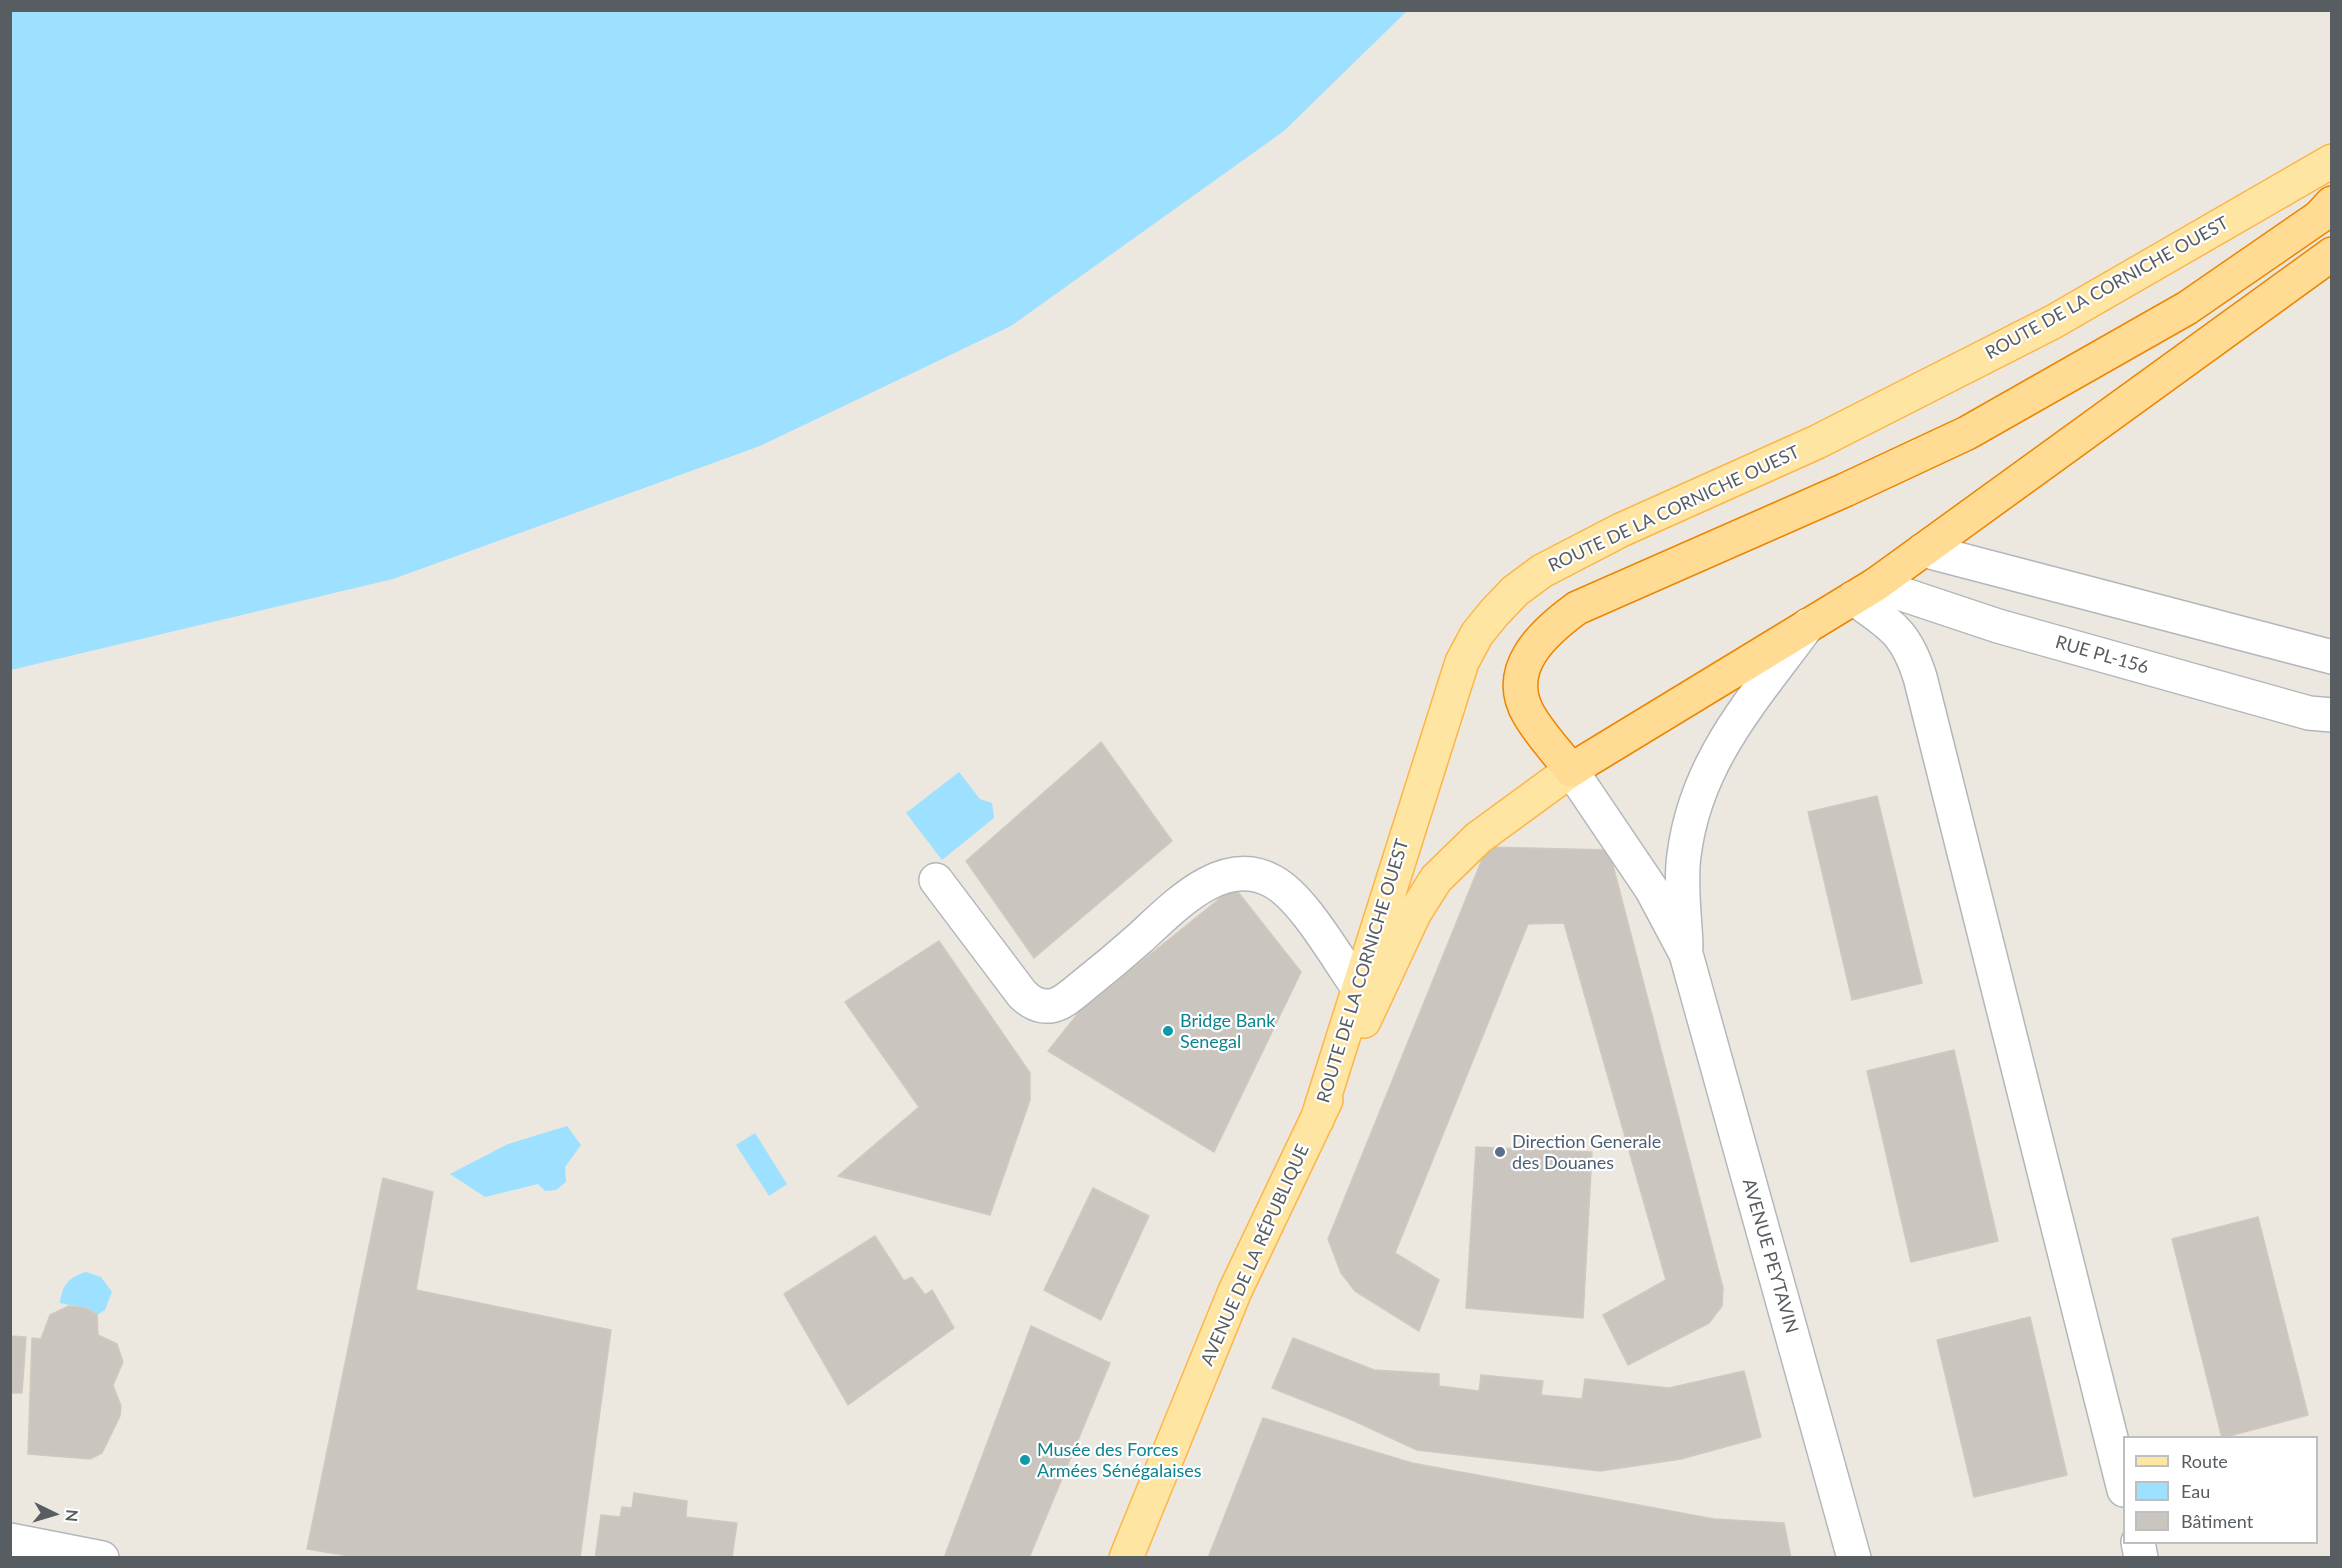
<!DOCTYPE html>
<meta charset="utf-8">
<style>
body{margin:0}
#map{position:relative;width:2342px;height:1568px;overflow:hidden;background:#ede8df;font-family:Lato,sans-serif}
canvas{display:block}
.frame{position:absolute;inset:0;border:12px solid #585d62;pointer-events:none}
.legend{position:absolute;left:2123px;top:1436px;width:195px;height:108px;box-sizing:border-box;background:#fff;border:2px solid #bcbec0;margin:0;padding:8px 10px;list-style:none;font-size:18px;color:#585d62}
.legend li{display:flex;align-items:center;gap:12px;height:30px}
.legend b{width:30px;border:2px solid #bcbec0}
.north{position:absolute;left:24px;top:1484px;width:60px;height:60px;-webkit-text-stroke:4px #fff;paint-order:stroke;rotate:95deg;font-size:16px;font-weight:700;line-height:24px;text-align:center;color:#585d62}
.north::after{content:'';display:block;margin:auto;width:21px;height:27px;background:#585d62;clip-path:polygon(50% 0,100% 100%,50% 72%,0 100%)}
</style>
<div id="map">
<canvas width="2342" height="1568"></canvas>
<div class="frame"></div>
<ul class="legend">
<li><b style="height:8px;background:#ffe5a2"></b>Route</li>
<li><b style="height:16px;background:#9de0ff"></b>Eau</li>
<li><b style="height:16px;background:#cac5be"></b>Bâtiment</li>
</ul>
<div class="north">N</div>
</div>
<script>
const g = document.querySelector('canvas').getContext('2d');
g.lineJoin = 'round';
function fillPath(path, color) { g.fillStyle = color; g.fill(path, 'evenodd'); }
function trace(path, color, width, dash) { g.strokeStyle = color; g.lineWidth = width; g.lineCap = dash ? 'butt' : 'round'; g.setLineDash(dash || []); g.stroke(path); }
function drawText(font, color, halo, rows, align = 'center') {
  g.font = font + ' Lato,sans-serif'; g.lineWidth = 4.5; g.setLineDash([]); g.textBaseline = 'middle'; g.strokeStyle = halo; g.fillStyle = color; for (const [text, x, y, turn = 0] of rows) {
    g.save(); g.translate(x, y); g.rotate((+turn || 0) * Math.PI / 180); g.textAlign = isNaN(turn) ? turn : align; if (halo) g.strokeText(text, 0, 0); g.fillText(text, 0, 0); g.restore();
  }
}
fillPath(new Path2D(`
 M 10,11 L 11,10 L 1407,11 L 1284,131 L 1011,326 L 760,446 L 393,579 L 11,670 Z
 M 959,772 L 980,799 L 992,803 L 994,818 L 942,860 L 906,813 Z
 M 567,1126 L 581,1145 L 565,1167 L 566,1182 L 556,1190 L 545,1191 L 538,1184 L 485,1197 L 450,1174 L 508,1144 Z
 M 755,1133 L 787,1184 L 769,1196 L 736,1145 Z
 M 86,1272 L 101,1277 L 112,1292 L 105,1310 L 97,1315 L 86,1308 L 60,1303 C 62,1285 69,1277 86,1272 Z`), '#9de0ff');
const building = new Path2D(`
 M 1101,742 L 1172,841 L 1034,958 L 966,861 Z
 M 1877,796 L 1922,983 L 1852,1000 L 1808,812 Z
 M 1487,847 L 1609,850 L 1723,1288 L 1722,1306 L 1709,1323 L 1628,1365 L 1603,1315 L 1666,1280 L 1564,923 L 1528,924 L 1395,1253 L 1439,1280 L 1419,1331 L 1355,1291 L 1341,1273 L 1328,1239 Z
 M 1234,887 L 1301,972 L 1214,1152 L 1048,1051 L 1080,1011 Z
 M 939,941 L 1030,1073 L 1030,1100 L 990,1215 L 838,1176 L 919,1107 L 845,1002 Z
 M 1954,1050 L 1998,1241 L 1911,1262 L 1867,1071 Z
 M 1476,1147 L 1592,1152 L 1583,1318 L 1466,1308 Z
 M 383,1178 L 433,1192 L 416,1290 L 611,1330 L 580,1558 L 361,1558 L 307,1549 Z
 M 1093,1188 L 1149,1216 L 1101,1320 L 1044,1290 Z
 M 2258,1217 L 2308,1415 L 2222,1438 L 2172,1239 Z
 M 875,1236 L 904,1281 L 912,1277 L 925,1295 L 932,1290 L 954,1328 L 848,1405 L 784,1294 Z
 M 69,1306 L 86,1308 L 97,1315 L 98,1335 L 117,1344 L 123,1362 L 113,1385 L 121,1406 L 120,1416 L 102,1453 L 90,1459 L 28,1454 L 32,1338 L 41,1339 L 50,1315 Z
 M 2030,1317 L 2067,1475 L 1974,1497 L 1937,1340 Z
 M 1031,1326 L 1110,1363 L 1029,1558 L 944,1558 Z
 M 10,1336 L 26,1337 L 22,1393 L 10,1393 Z
 M 1293,1338 L 1374,1370 L 1439,1374 L 1439,1386 L 1479,1391 L 1481,1375 L 1543,1381 L 1541,1395 L 1582,1399 L 1585,1379 L 1669,1388 L 1744,1371 L 1761,1437 L 1681,1459 L 1600,1471 L 1417,1450 L 1350,1419 L 1272,1388 Z
 M 1263,1418 L 1412,1463 L 1714,1519 L 1784,1523 L 1791,1558 L 1208,1558 Z
 M 634,1493 L 687,1501 L 686,1517 L 737,1523 L 732,1558 L 595,1558 L 601,1515 L 620,1517 L 622,1507 L 632,1508 Z`);
fillPath(building, '#cac5be');
trace(building, '#d2c9bd', 1.5);
const minor = new Path2D(`
 M 1923,550 L 2332,657
 M 1875,585 L 1998,626 L 2309,713 L 2332,715
 M 1853,598 C 1890,625 1905,630 1920,677 L 2124,1490
 M 936,880 L 1022,994 C 1030,1002 1038,1007 1050,1006 C 1062,1005 1075,992 1084,985 C 1103,970 1122,954 1140,938 C 1173,908 1222,854 1272,881 C 1303,897 1336,957 1357,986
 M 2138,1542 L 2141,1558`);
const tertiary = new Path2D(`
 M 1571,770 L 1652,890 L 1686,954 L 1854,1558
 M 1686,946 C 1685,917 1680,884 1684,855 C 1696,760 1754,699 1808,625
 M 10,1540 L 102,1558`);
const primary = new Path2D(`
 M 1364,1021 L 1414,914 L 1436,879 L 1478,838 L 1571,770
 M 1317,1120 L 1462,662 L 1477,634 L 1494,613 L 1515,591 L 1542,571 L 1621,530 L 1817,442 L 2053,322 L 2332,161
 M 1126,1558 L 1235,1291 L 1326,1100`);
const trunk = new Path2D(`
 M 2332,203 L 2319,217 L 2187,308 L 1967,433 L 1845,490 L 1577,608 C 1544,632 1502,669 1529,715 C 1540,734 1557,752 1571,770 L 1875,585 L 2332,254`);
trace(minor, '#b2b7bc', 36);
trace(tertiary, '#b2b7bc', 36);
trace(primary, '#feb546', 36);
trace(trunk, '#ec8600', 36);
trace(minor, '#fff', 33);
trace(tertiary, '#fff', 33);
trace(primary, '#ffe5a2', 33);
trace(trunk, '#ffdb93', 33);
for (const [x, y, r, color] of [
 [1168,1031,6,"#0f9aa8"],
 [1500,1152,6,"#5c6f8a"],
 [1025,1460,6,"#0f9aa8"]
]) { const dot = new Path2D(); dot.arc(x, y, r, 0, 2 * Math.PI); g.fillStyle = color; g.fill(dot); trace(dot, '#fff', 2); }
drawText('18px', '#585d62', '#fff', [
 ["ROUTE DE LA CORNICHE OUEST",2107,288,-29],
 ["ROUTE DE LA CORNICHE OUEST",1674,509,-25],
 ["RUE PL-156",2102,655,16],
 ["ROUTE DE LA CORNICHE OUEST",1363,971,-73],
 ["AVENUE DE LA RÉPUBLIQUE",1255,1255,-66],
 ["AVENUE PEYTAVIN",1770,1256,74]
]);
drawText('18px', '#0d838f', '#fff', [
 ["Bridge Bank",1180,1021],
 ["Senegal",1180,1042],
 ["Musée des Forces",1037,1450],
 ["Armées Sénégalaises",1037,1471]
], 'left');
drawText('18px', '#4e5e75', '#fff', [
 ["Direction Generale",1512,1142],
 ["des Douanes",1512,1163]
], 'left');
</script>
